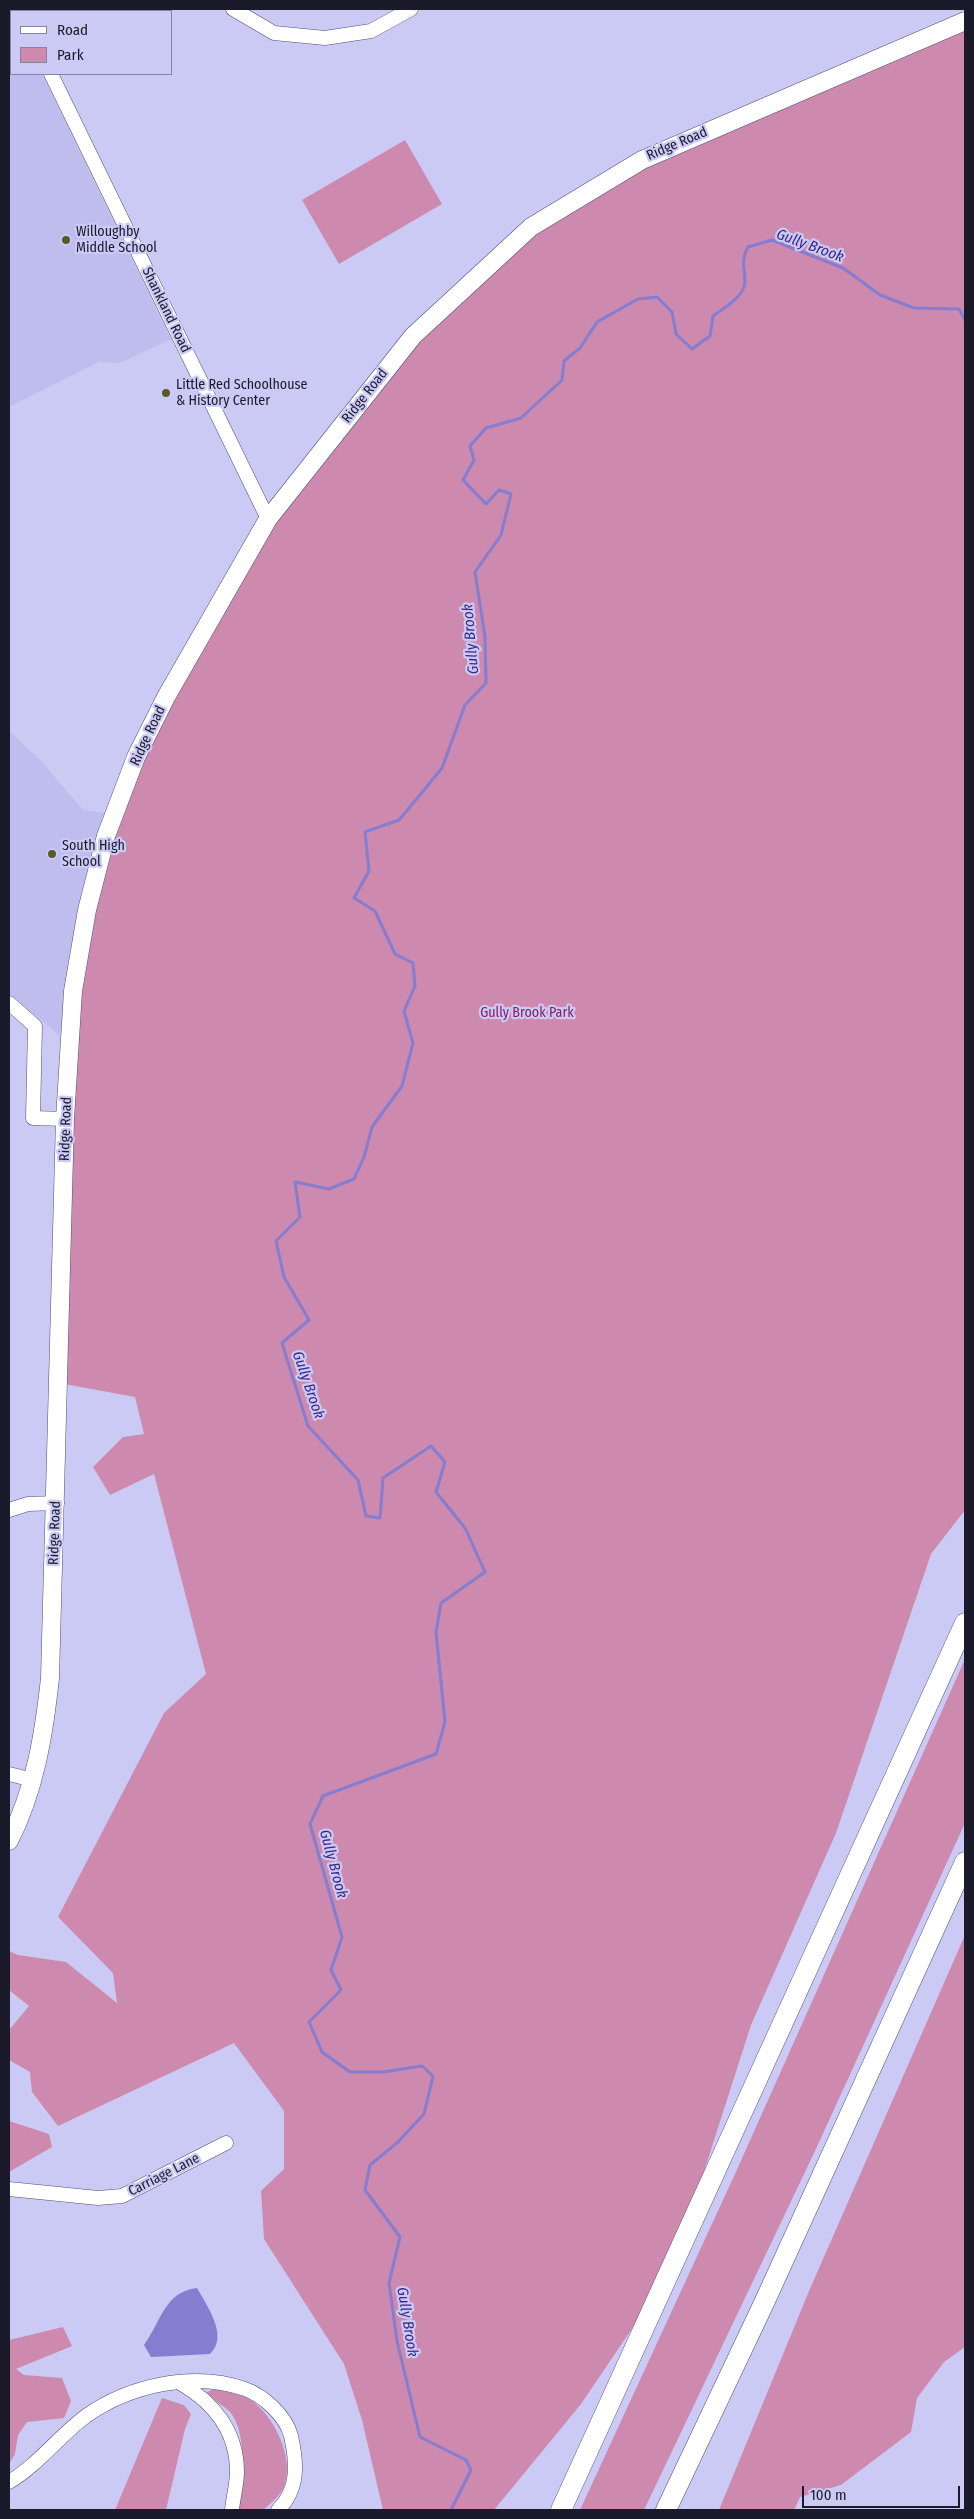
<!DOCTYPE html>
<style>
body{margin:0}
#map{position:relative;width:974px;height:2519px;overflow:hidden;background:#cbcaf5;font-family:"Fira Sans Condensed",sans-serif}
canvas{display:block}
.frame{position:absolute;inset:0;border:10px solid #1b1a2a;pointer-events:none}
.legend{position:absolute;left:10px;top:10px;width:162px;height:65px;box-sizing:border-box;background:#cbcaf5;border:1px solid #8584a4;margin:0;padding:6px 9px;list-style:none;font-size:15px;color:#1b1a2a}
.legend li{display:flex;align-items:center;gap:10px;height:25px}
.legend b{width:25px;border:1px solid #8584a4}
.scale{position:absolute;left:802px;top:2486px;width:158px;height:22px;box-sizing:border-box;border:2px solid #1b1a2a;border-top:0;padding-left:6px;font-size:15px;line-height:18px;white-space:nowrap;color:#1b1a2a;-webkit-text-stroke:4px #cbcaf5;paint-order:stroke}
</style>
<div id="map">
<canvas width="974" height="2519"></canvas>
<div class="frame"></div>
<ul class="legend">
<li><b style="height:6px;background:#fff"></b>Road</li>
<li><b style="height:14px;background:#ce89ae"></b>Park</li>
</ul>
<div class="scale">100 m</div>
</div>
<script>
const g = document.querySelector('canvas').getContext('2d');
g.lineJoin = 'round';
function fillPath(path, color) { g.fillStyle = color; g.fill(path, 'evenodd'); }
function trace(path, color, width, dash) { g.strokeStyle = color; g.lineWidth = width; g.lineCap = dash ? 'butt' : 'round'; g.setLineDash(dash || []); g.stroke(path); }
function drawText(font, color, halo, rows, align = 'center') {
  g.font = font + ' "Fira Sans Condensed",sans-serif'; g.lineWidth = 4.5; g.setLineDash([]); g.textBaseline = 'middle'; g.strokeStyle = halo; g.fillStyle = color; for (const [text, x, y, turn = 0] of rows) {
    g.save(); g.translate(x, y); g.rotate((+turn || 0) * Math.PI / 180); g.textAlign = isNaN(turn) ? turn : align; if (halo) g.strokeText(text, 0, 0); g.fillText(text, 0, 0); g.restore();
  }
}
fillPath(new Path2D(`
 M 9,9 L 11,12 L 11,74 L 42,74 L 171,339 L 120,363 L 99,362 L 9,407 Z
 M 9,731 L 41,761 L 83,810 L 105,813 L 83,896 L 60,1036 L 9,993 Z`), '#bfbded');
fillPath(new Path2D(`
 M 965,20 L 965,1510 L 931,1554 L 836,1833 L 751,2025 L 673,2268 L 581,2404 L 494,2510 L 383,2510 L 362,2420 L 344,2364 L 264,2239 L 261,2191 L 284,2169 L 284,2111 L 234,2043 L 58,2126 L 32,2092 L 30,2072 L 9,2060 L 9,2030 L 29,2006 L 9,1990 L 9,1951 L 18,1955 L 66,1962 L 117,2003 L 113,1973 L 58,1917 L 164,1713 L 206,1674 L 154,1474 L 110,1495 L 93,1467 L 123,1437 L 144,1434 L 135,1397 L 59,1383 L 73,991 L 136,757 L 268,519 L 413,336 L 531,227 L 641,160 Z
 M 405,140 L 442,204 L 339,264 L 302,200 Z
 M 965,1659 L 965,1823 L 815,2151 L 644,2510 L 580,2510 L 735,2174 Z
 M 965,1935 L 965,2347 L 944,2362 L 917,2398 L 911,2432 L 841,2485 L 800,2497 L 794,2510 L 719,2510 L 809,2291 Z
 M 9,2121 L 49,2134 L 52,2147 L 9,2172 Z
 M 63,2327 L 72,2346 L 16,2369 L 24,2375 L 62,2378 L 71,2401 L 64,2418 L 27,2422 L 18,2435 L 15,2454 L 9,2464 L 9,2340 Z
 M 215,2389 C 226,2392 240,2394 249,2399 C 274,2414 295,2459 284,2487 C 280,2496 270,2504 263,2510 L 238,2510 C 243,2486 248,2433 230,2412 C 223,2405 215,2402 207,2392 Z
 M 162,2398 L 184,2405 L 191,2414 L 185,2429 L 166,2510 L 115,2510 Z`), '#ce89ae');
fillPath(new Path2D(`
 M 197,2288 C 207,2306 229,2336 210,2354 L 151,2357 L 144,2345 C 161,2322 164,2292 197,2288 Z`), '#847dd0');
trace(new Path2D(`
 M 451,2510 L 471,2470 L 466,2460 L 420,2437 L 397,2341 L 389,2283 L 400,2237 L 365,2190 L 370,2165 L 398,2142 L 424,2114 L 433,2076 L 422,2066 L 383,2072 L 350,2072 L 322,2052 L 309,2022 L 341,1990 L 331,1970 L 342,1937 L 310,1824 L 323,1796 L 436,1754 L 445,1722 L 436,1632 L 441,1603 L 485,1572 L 465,1528 L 436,1492 L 445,1462 L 431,1446 L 383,1478 L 380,1518 L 366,1516 L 358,1480 L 308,1426 L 282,1343 L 309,1320 L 284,1277 L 276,1241 L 300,1217 L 295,1182 L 329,1189 L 354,1179 L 364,1157 L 372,1127 L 402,1086 L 413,1043 L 404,1011 L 415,986 L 413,963 L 395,954 L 375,911 L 354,898 L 369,871 L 365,832 L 399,820 L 420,795 L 442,768 L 465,705 L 486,683 L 485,637 L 475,572 L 501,535 L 511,494 L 499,490 L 486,504 L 463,480 L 474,460 L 470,446 L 486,428 L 521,418 L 562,380 L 564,361 L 580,348 L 597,322 L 638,299 L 657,297 L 672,312 L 676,334 L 692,349 L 710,336 L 713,316 C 724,308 744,297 745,282 C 745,265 740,263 748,247 L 772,240 L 843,268 L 880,295 L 914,308 L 959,309 L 965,320`), '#847dd0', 3);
const minor = new Path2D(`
 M 19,9 L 20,11
 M 233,9 L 274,33 L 325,38 L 371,31 L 411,9
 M 89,11 L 94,9
 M 51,74 L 268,519
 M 9,1003 L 35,1026 L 33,1118 L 65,1119
 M 9,1510 L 28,1504 L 57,1503
 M 9,1774 L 33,1780
 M 9,2189 L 98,2198 L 122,2196 L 226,2143
 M 180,2383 C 213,2402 237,2431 237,2472 C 237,2484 233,2498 232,2510
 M 9,2482 C 39,2464 59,2436 86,2416 C 130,2385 194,2371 245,2389 C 264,2396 286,2416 291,2436 C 297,2463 299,2489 278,2510`);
const major = new Path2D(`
 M 9,1841 C 35,1790 44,1734 50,1678 L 65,1119 L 73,991 L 87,910 L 106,836 L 136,757 L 166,697 L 268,519 L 413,336 L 531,227 L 642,160 L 965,21`);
const highway = new Path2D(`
 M 561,2510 L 965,1623
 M 666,2510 L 764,2303 L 965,1862`);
trace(minor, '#4f4d71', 15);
trace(major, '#4f4d71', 19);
trace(highway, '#4f4d71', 21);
trace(minor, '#fff', 14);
trace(major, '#fff', 18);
trace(highway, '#fff', 20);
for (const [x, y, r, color] of [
 [66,240,5,"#5b5925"],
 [166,393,5,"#5b5925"],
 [52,854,5,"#5b5925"]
]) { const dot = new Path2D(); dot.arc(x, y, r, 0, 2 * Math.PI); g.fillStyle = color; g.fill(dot); trace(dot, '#cbcaf5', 2); }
drawText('14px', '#1b1a2a', '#cbcaf5', [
 ["Ridge Road",677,144,-23],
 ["Shankland Road",166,310,64],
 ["Ridge Road",365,396,-52],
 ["Ridge Road",148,736,-65],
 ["Ridge Road",66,1129,-88],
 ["Ridge Road",55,1533,-88],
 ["Carriage Lane",164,2175,-27]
]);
drawText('14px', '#1b1a2a', '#cbcaf5', [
 ["Willoughby",76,232],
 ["Middle School",76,248],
 ["Little Red Schoolhouse",176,385],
 ["& History Center",176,401],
 ["South High",62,846],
 ["School",62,862]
], 'left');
drawText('14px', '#851e60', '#cbcaf5', [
 ["Gully Brook Park",527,1013]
]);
drawText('italic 15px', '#3b2586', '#cbcaf5', [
 ["Gully Brook",810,246,20],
 ["Gully Brook",471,639,-95],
 ["Gully Brook",308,1385,71],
 ["Gully Brook",333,1864,75],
 ["Gully Brook",407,2322,81]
]);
</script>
